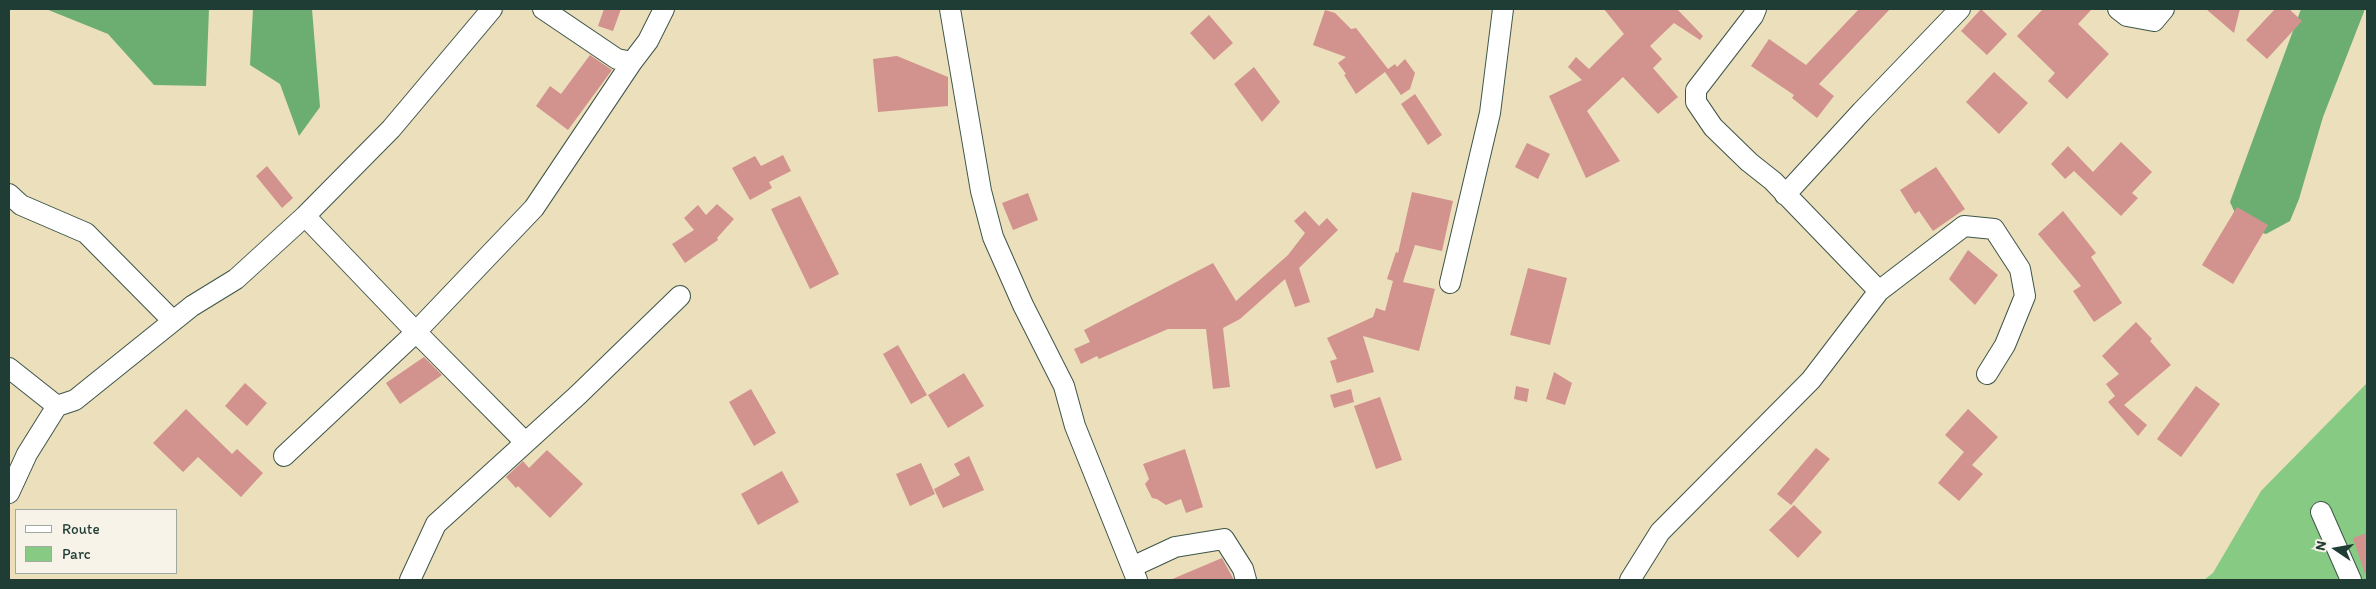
<!DOCTYPE html>
<style>
body{margin:0}
#map{position:relative;width:2376px;height:589px;overflow:hidden;background:#ebdfbc;font-family:Itim,sans-serif}
canvas{display:block}
.frame{position:absolute;inset:0;border:10px solid #1f3d34;pointer-events:none}
.legend{position:absolute;left:15px;top:509px;width:162px;height:65px;box-sizing:border-box;background:#f7f3e8;border:1px solid #a1aaa0;margin:0;padding:6px 9px;list-style:none;font-size:15px;color:#1f3d34}
.legend li{display:flex;align-items:center;gap:10px;height:25px}
.legend b{width:25px;border:1px solid #a1aaa0}
.north{position:absolute;left:2311px;top:524px;width:50px;height:50px;-webkit-text-stroke:4px #f7f3e8;paint-order:stroke;rotate:282deg;font-size:14px;font-weight:700;line-height:20px;text-align:center;color:#1f3d34}
.north::after{content:'';display:block;margin:auto;width:18px;height:22px;background:#1f3d34;clip-path:polygon(50% 0,100% 100%,50% 72%,0 100%)}
</style>
<div id="map">
<canvas width="2376" height="589"></canvas>
<div class="frame"></div>
<ul class="legend">
<li><b style="height:6px;background:#fff"></b>Route</li>
<li><b style="height:14px;background:#86ca83"></b>Parc</li>
</ul>
<div class="north">N</div>
</div>
<script>
const g = document.querySelector('canvas').getContext('2d');
g.lineJoin = 'round';
function fillPath(path, color) { g.fillStyle = color; g.fill(path, 'evenodd'); }
function trace(path, color, width, dash) { g.strokeStyle = color; g.lineWidth = width; g.lineCap = dash ? 'butt' : 'round'; g.setLineDash(dash || []); g.stroke(path); }
fillPath(new Path2D(`
 M 2367,383 L 2367,580 L 2204,580 L 2213,573 L 2261,491 Z`), '#86ca83');
fillPath(new Path2D(`
 M 46,9 L 209,9 L 206,86 L 154,85 L 108,34 Z
 M 253,9 L 312,9 L 320,107 L 299,136 L 280,84 L 250,65 Z
 M 2301,9 L 2365,9 L 2323,117 L 2299,199 L 2290,221 L 2266,234 L 2241,226 L 2230,202 Z`), '#6cae71');
fillPath(new Path2D(`
 M 604,9 L 621,9 L 613,31 L 598,26 Z
 M 1604,9 L 1677,9 L 1703,36 L 1700,40 L 1674,23 L 1650,46 L 1662,59 L 1653,68 L 1678,97 L 1658,114 L 1623,77 L 1587,111 L 1620,161 L 1586,178 L 1549,96 L 1582,80 L 1568,67 L 1576,57 L 1589,69 L 1624,34 Z
 M 1859,9 L 1890,9 L 1819,84 L 1834,96 L 1817,118 L 1792,98 L 1794,95 L 1751,66 L 1769,39 L 1806,65 Z
 M 1981,9 L 2007,34 L 1987,55 L 1961,31 Z
 M 2043,9 L 2092,9 L 2078,24 L 2109,54 L 2067,99 L 2048,81 L 2055,73 L 2017,36 Z
 M 2206,9 L 2240,9 L 2234,33 Z
 M 2275,9 L 2289,9 L 2302,21 L 2267,59 L 2246,40 Z
 M 1325,10 L 1335,13 L 1351,29 L 1356,28 L 1388,69 L 1395,64 L 1397,67 L 1405,59 L 1415,73 L 1410,89 L 1401,95 L 1385,72 L 1356,94 L 1344,75 L 1346,74 L 1338,63 L 1346,57 L 1313,45 Z
 M 1209,15 L 1233,43 L 1214,60 L 1190,33 Z
 M 590,55 L 612,70 L 568,130 L 536,106 L 550,86 L 561,94 Z
 M 897,56 L 948,77 L 948,106 L 878,112 L 873,59 Z
 M 1254,67 L 1280,102 L 1262,122 L 1234,84 Z
 M 1994,72 L 2028,103 L 1999,134 L 1966,102 Z
 M 1415,94 L 1442,135 L 1428,145 L 1401,104 Z
 M 2121,142 L 2152,172 L 2132,193 L 2138,198 L 2121,216 L 2074,171 L 2065,179 L 2051,164 L 2068,146 L 2093,172 Z
 M 1527,143 L 1550,154 L 1538,179 L 1515,167 Z
 M 783,155 L 791,171 L 769,182 L 772,188 L 750,200 L 732,168 L 755,156 L 761,166 Z
 M 267,166 L 293,198 L 282,208 L 256,176 Z
 M 1936,167 L 1965,209 L 1933,231 L 1919,211 L 1915,214 L 1900,190 Z
 M 1412,192 L 1453,201 L 1442,251 L 1415,245 L 1403,282 L 1435,289 L 1419,351 L 1363,336 L 1374,372 L 1337,383 L 1330,361 L 1337,359 L 1327,338 L 1373,317 L 1376,308 L 1385,311 L 1393,281 L 1387,279 L 1396,252 L 1398,253 Z
 M 1028,193 L 1038,220 L 1013,230 L 1002,203 Z
 M 800,196 L 839,274 L 810,289 L 771,209 Z
 M 717,204 L 734,219 L 717,238 L 718,240 L 685,263 L 672,244 L 694,230 L 684,218 L 698,205 L 706,215 Z
 M 2237,207 L 2268,225 L 2233,284 L 2202,265 Z
 M 1305,211 L 1319,226 L 1327,218 L 1338,230 L 1299,268 L 1310,302 L 1295,307 L 1285,279 L 1240,319 L 1223,328 L 1230,387 L 1213,389 L 1206,329 L 1168,329 L 1099,359 L 1097,356 L 1081,364 L 1074,349 L 1090,342 L 1084,330 L 1213,263 L 1236,301 L 1288,255 L 1305,233 L 1294,221 Z
 M 2063,211 L 2096,253 L 2091,257 L 2122,303 L 2094,322 L 2073,291 L 2081,286 L 2038,234 Z
 M 1968,250 L 1998,275 L 1975,305 L 1949,279 Z
 M 1528,268 L 1567,278 L 1550,345 L 1510,335 Z
 M 2136,322 L 2152,339 L 2150,341 L 2171,365 L 2124,405 L 2147,425 L 2138,436 L 2108,402 L 2115,396 L 2106,384 L 2119,374 L 2102,356 Z
 M 898,345 L 927,395 L 911,404 L 883,354 Z
 M 424,357 L 442,375 L 400,404 L 386,383 Z
 M 1554,372 L 1572,383 L 1565,405 L 1546,399 Z
 M 964,373 L 984,406 L 948,428 L 928,395 Z
 M 245,383 L 267,403 L 247,426 L 225,406 Z
 M 1516,386 L 1529,389 L 1527,402 L 1514,399 Z
 M 2196,386 L 2220,404 L 2181,457 L 2157,439 Z
 M 751,389 L 776,433 L 754,446 L 729,402 Z
 M 1351,389 L 1354,402 L 1334,408 L 1330,395 Z
 M 1380,397 L 1402,460 L 1376,469 L 1354,406 Z
 M 186,409 L 232,454 L 237,449 L 263,473 L 241,497 L 198,457 L 183,472 L 153,443 Z
 M 1968,409 L 1998,437 L 1972,465 L 1983,474 L 1959,501 L 1938,483 L 1964,452 L 1945,435 Z
 M 1816,448 L 1830,459 L 1791,505 L 1777,494 Z
 M 1185,449 L 1203,507 L 1186,513 L 1181,499 L 1166,505 L 1157,499 L 1152,498 L 1145,484 L 1149,479 L 1143,464 Z
 M 547,450 L 583,484 L 550,518 L 518,486 L 516,488 L 506,477 L 523,461 L 529,468 Z
 M 969,456 L 984,490 L 943,508 L 934,489 L 960,475 L 954,464 Z
 M 921,463 L 935,494 L 910,506 L 896,474 Z
 M 782,471 L 799,502 L 758,525 L 741,494 Z
 M 1794,505 L 1822,532 L 1798,558 L 1769,530 Z
 M 2367,533 L 2367,574 L 2365,574 L 2353,538 Z
 M 1222,558 L 1234,580 L 1170,580 Z`), '#d2928e');
const street = new Path2D(`
 M 543,9 L 617,59 L 632,62 L 648,41 L 664,9
 M 950,9 L 981,191 L 993,237 L 1023,305 L 1064,386 L 1075,426 L 1137,580
 M 1756,9 L 1753,16 L 1696,90 L 1696,102 L 1713,127 L 1749,162 L 1773,181 L 1879,291
 M 2118,9 L 2127,16 L 2154,21 L 2164,9
 M 9,194 L 21,205 L 86,233 L 173,321
 M 1785,195 L 1862,111 L 1960,9
 M 305,216 L 416,332 L 525,442
 M 1450,283 L 1490,113 L 1503,9
 M 9,368 L 57,406 L 75,400 L 192,306 L 236,279 L 305,216 L 391,129 L 492,9
 M 284,456 L 411,337 L 534,208 L 632,62
 M 9,493 L 27,454 L 57,406
 M 2321,512 L 2351,580
 M 1132,567 L 1175,547 L 1224,539 L 1243,569 L 1246,580
 M 410,580 L 436,524 L 578,395 L 680,296
 M 1630,580 L 1660,532 L 1811,380 L 1879,291 L 1964,226 L 1994,229 L 2020,269 L 2025,296 L 2005,345 L 1987,374`);
trace(street, '#3e5548', 22);
trace(street, '#fff', 20);
</script>
